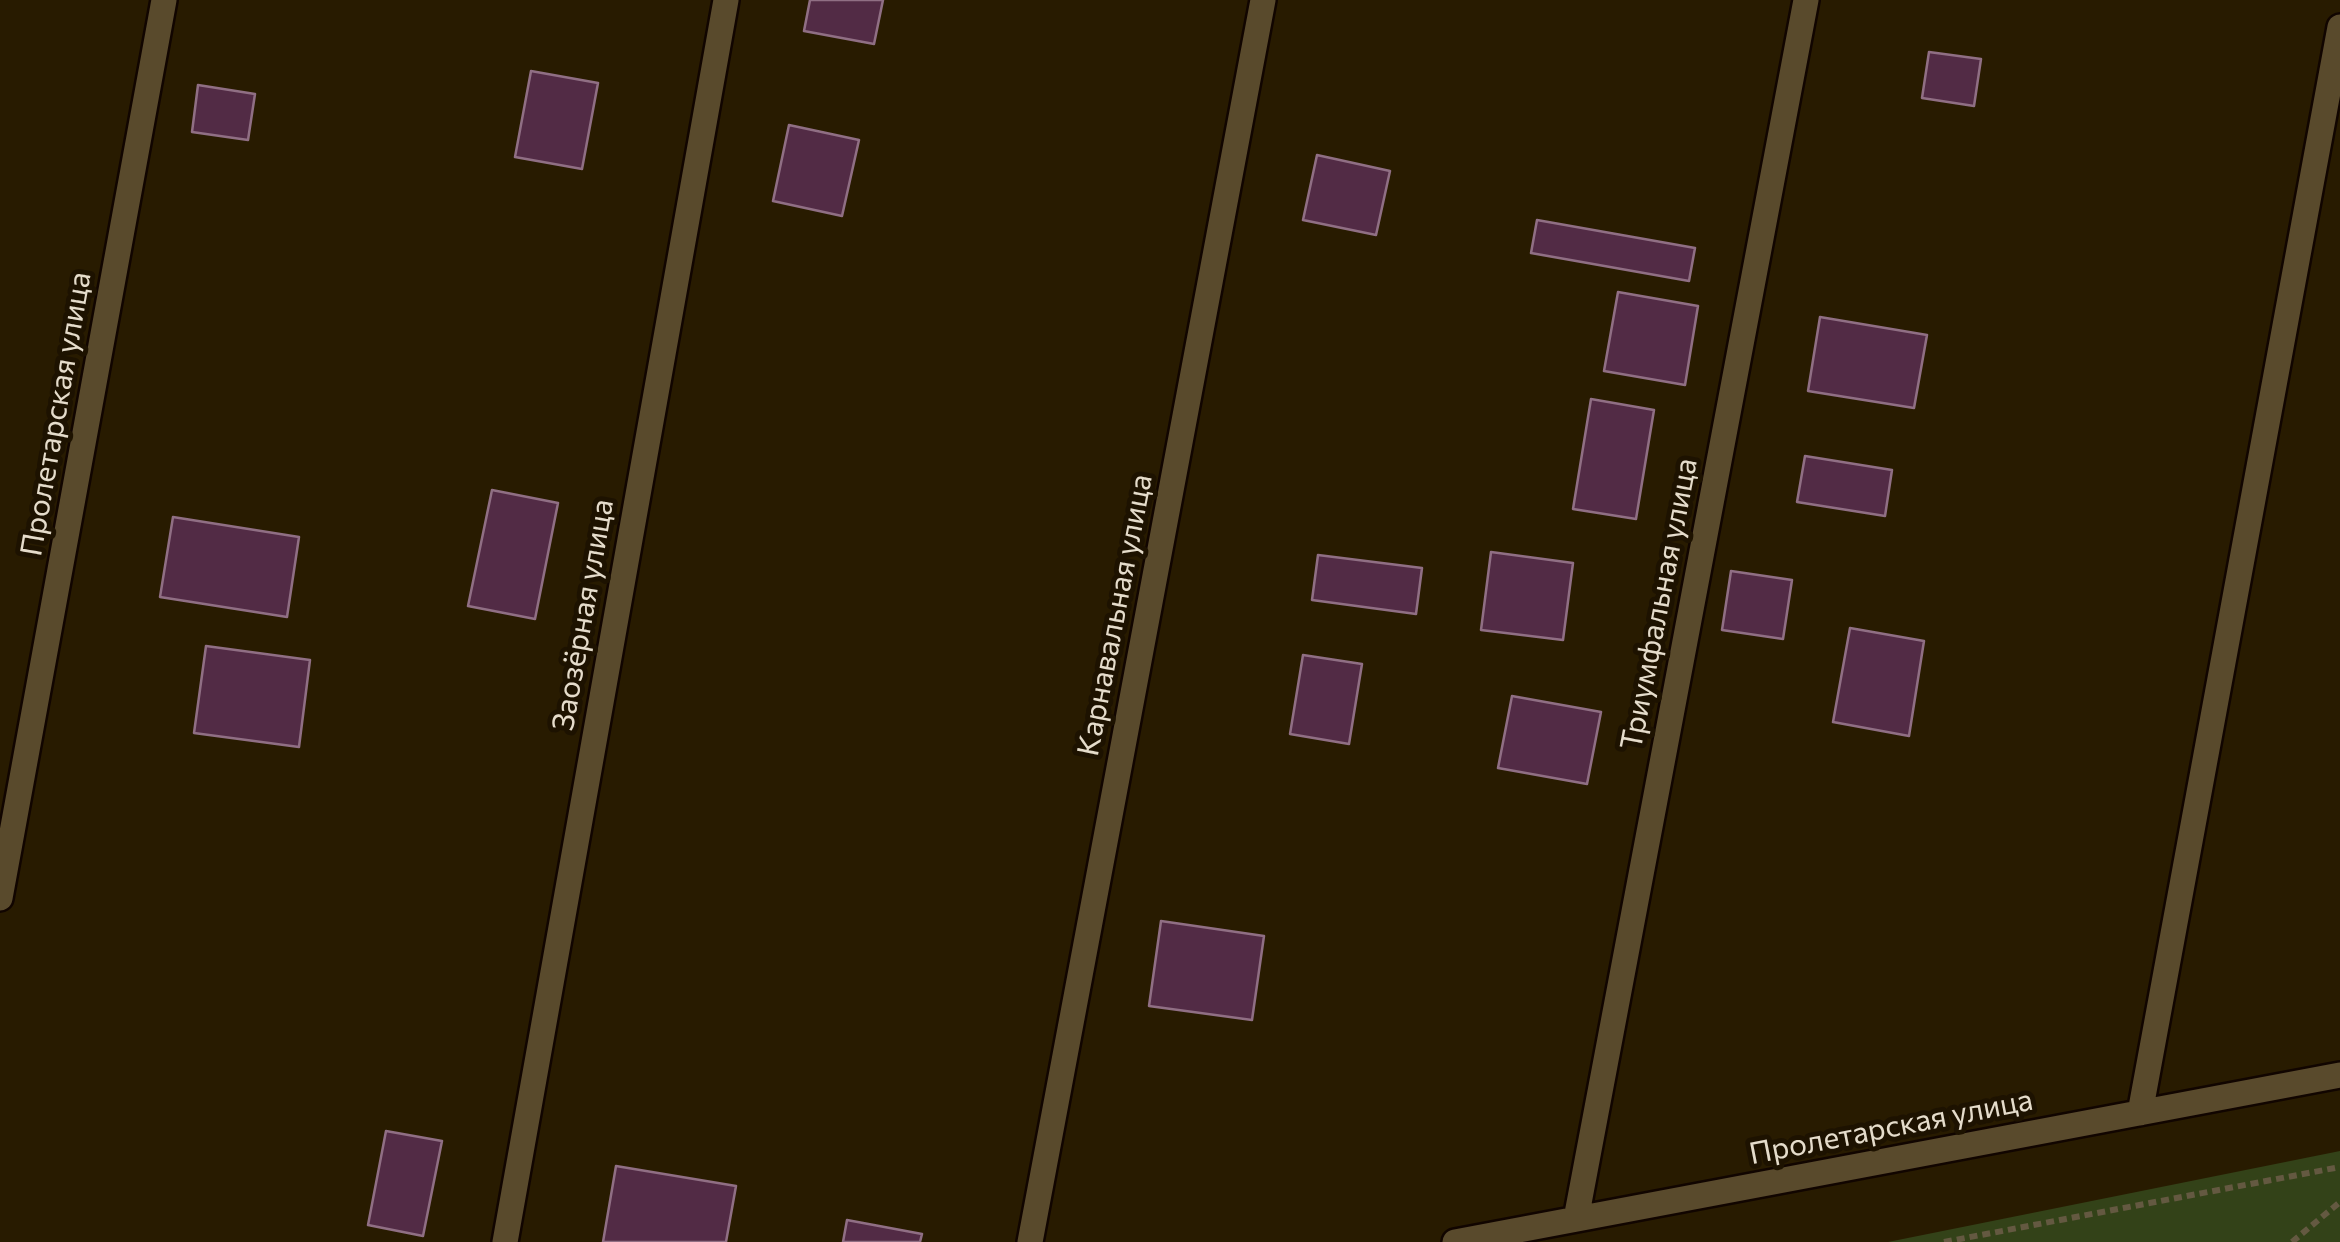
<!DOCTYPE html>
<meta charset="utf-8">
<style>
body{margin:0}
canvas{display:block;background:#281b00}
</style>
<canvas width="2340" height="1242"></canvas>
<script>
const g = document.querySelector('canvas').getContext('2d');
g.lineJoin = 'round';
function fillPath(path, color) { g.fillStyle = color; g.fill(path, 'evenodd'); }
function trace(path, color, width, dash) { g.strokeStyle = color; g.lineWidth = width; g.lineCap = dash ? 'butt' : 'round'; g.setLineDash(dash || []); g.stroke(path); }
function drawText(font, color, halo, rows, align = 'center') {
  g.font = font + ' Commissioner,sans-serif'; g.lineWidth = 10; g.setLineDash([]); g.textBaseline = 'middle'; g.strokeStyle = halo; g.fillStyle = color; for (const [text, x, y, turn = 0] of rows) {
    g.save(); g.translate(x, y); g.rotate((+turn || 0) * Math.PI / 180); g.textAlign = isNaN(turn) ? turn : align; if (halo) g.strokeText(text, 0, 0); g.fillText(text, 0, 0); g.restore();
  }
}
fillPath(new Path2D(`
 M 2340,1151 L 2340,1242 L 1888,1242 Z`), '#334218');
const building = new Path2D(`
 M 810,0 L 883,0 L 874,44 L 804,31 Z
 M 1929,52 L 1981,59 L 1974,106 L 1922,98 Z
 M 531,71 L 598,83 L 582,169 L 515,157 Z
 M 198,85 L 255,94 L 248,140 L 192,132 Z
 M 789,125 L 859,140 L 842,216 L 773,201 Z
 M 1317,155 L 1390,171 L 1376,235 L 1303,220 Z
 M 1537,220 L 1695,248 L 1689,281 L 1531,253 Z
 M 1618,292 L 1698,306 L 1685,385 L 1604,371 Z
 M 1820,317 L 1927,335 L 1914,408 L 1808,391 Z
 M 1591,399 L 1654,410 L 1636,519 L 1573,509 Z
 M 1805,456 L 1892,470 L 1885,516 L 1797,502 Z
 M 492,490 L 558,503 L 535,619 L 468,606 Z
 M 173,517 L 299,537 L 287,617 L 160,597 Z
 M 1491,552 L 1573,563 L 1563,640 L 1481,630 Z
 M 1318,555 L 1422,568 L 1416,614 L 1312,600 Z
 M 1731,571 L 1792,580 L 1783,639 L 1722,630 Z
 M 1850,628 L 1924,641 L 1909,736 L 1833,722 Z
 M 206,646 L 310,660 L 299,747 L 194,733 Z
 M 1303,655 L 1362,664 L 1349,744 L 1290,734 Z
 M 1512,696 L 1601,712 L 1587,784 L 1498,768 Z
 M 1161,921 L 1264,936 L 1252,1020 L 1149,1006 Z
 M 386,1131 L 442,1141 L 423,1236 L 368,1225 Z
 M 616,1166 L 736,1186 L 726,1242 L 603,1242 Z
 M 847,1220 L 922,1234 L 920,1242 L 843,1242 Z`);
fillPath(building, '#522b45');
trace(building, '#906f84', 2.5);
const minor = new Path2D(`
 M 0,898 L 164,0
 M 2140,1113 L 2340,27
 M 1576,1219 L 1806,0
 M 505,1242 L 726,0
 M 1030,1242 L 1263,0
 M 1455,1242 L 2340,1075`);
trace(minor, '#110500', 30);
trace(new Path2D(`
 M 1944,1242 L 2340,1167
 M 2292,1242 L 2340,1202`), '#645941', 6, [8, 5]);
trace(minor, '#594a2c', 25);
drawText('30px', '#e5dccb', '#1d1200', [
 ["Пролетарская улица",56,414,-80],
 ["Триумфальная улица",1659,604,-79],
 ["Заозёрная улица",583,615,-80],
 ["Карнавальная улица",1115,615,-79],
 ["Пролетарская улица",1891,1127,-11]
]);
</script>
